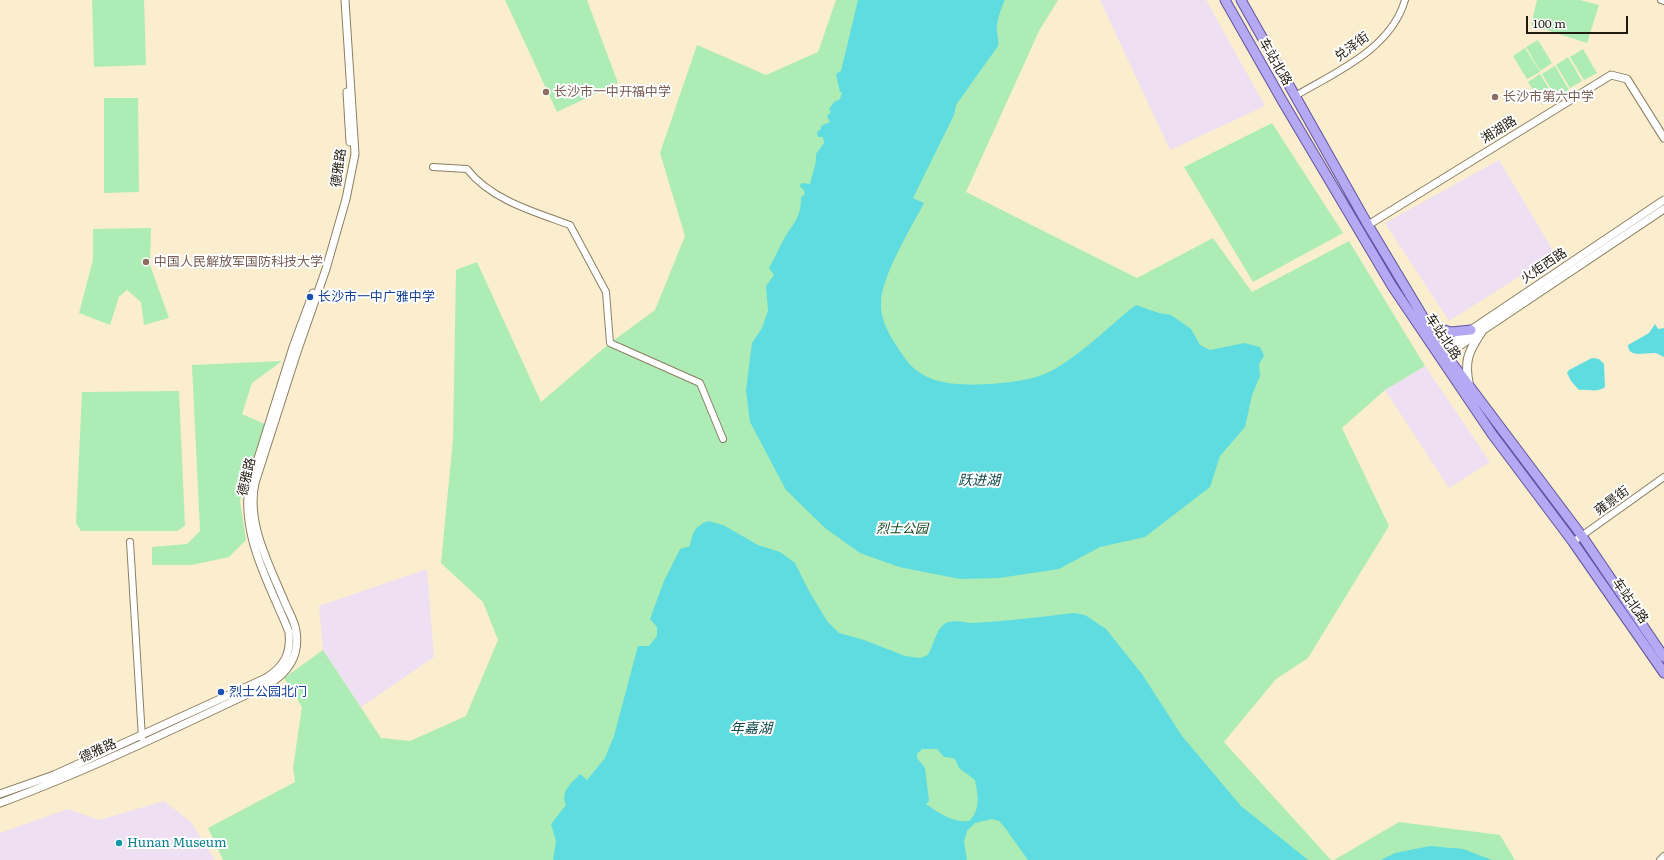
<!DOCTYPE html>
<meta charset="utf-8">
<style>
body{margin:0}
#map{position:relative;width:1664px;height:860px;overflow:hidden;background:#fbeece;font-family:Literata,serif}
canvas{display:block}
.scale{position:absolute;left:1526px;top:16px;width:102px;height:18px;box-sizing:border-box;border:2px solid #201b10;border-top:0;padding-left:5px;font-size:12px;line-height:14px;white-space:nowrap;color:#201b10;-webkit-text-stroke:3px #fff;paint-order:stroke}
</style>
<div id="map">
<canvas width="1664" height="860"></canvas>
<div class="scale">100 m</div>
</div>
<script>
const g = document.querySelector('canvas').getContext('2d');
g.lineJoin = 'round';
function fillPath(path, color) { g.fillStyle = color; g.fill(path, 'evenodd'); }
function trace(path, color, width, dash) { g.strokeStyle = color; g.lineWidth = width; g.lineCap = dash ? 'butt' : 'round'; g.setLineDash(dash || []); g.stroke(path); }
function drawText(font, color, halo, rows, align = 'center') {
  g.font = font + ' Literata,"Noto Sans SC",serif'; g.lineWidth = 4; g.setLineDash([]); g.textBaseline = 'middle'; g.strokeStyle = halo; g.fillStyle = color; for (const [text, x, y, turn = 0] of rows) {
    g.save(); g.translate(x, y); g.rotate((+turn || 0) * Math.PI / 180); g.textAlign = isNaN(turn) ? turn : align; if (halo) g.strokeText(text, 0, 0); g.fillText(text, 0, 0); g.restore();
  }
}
fillPath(new Path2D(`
 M 1100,0 L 1206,0 L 1265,106 L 1170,150 Z
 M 1499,160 L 1555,254 L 1449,321 L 1385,223 Z
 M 1425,366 L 1490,462 L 1449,488 L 1385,390 Z
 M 427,569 L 434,657 L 361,707 L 323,650 L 319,606 Z
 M 164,801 L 191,822 L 215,860 L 0,860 L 0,833 L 68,809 L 99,820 Z`), '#eedff2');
fillPath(new Path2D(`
 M 92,0 L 144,0 L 146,65 L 94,67 Z
 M 505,0 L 587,0 L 618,83 L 557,112 Z
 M 836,0 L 1058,0 L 1039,31 L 966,192 L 1137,278 L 1213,238 L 1252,292 L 1349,241 L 1425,366 L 1385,390 L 1342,428 L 1389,526 L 1308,658 L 1276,679 L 1224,742 L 1331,860 L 223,860 L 208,828 L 295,782 L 293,768 L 302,707 L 284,678 L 323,650 L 381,738 L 410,741 L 466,716 L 498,640 L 483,602 L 441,563 L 453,439 L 456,270 L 477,262 L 541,402 L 610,343 L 655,310 L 685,236 L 660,153 L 697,45 L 766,75 L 818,52 Z
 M 1537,0 L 1580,0 L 1599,5 L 1587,43 L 1531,25 Z
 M 1538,40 L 1552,63 L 1540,71 L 1526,47 Z
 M 1525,48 L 1540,72 L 1527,79 L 1513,56 Z
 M 1583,49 L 1597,73 L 1584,80 L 1570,57 Z
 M 1568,57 L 1582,81 L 1570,88 L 1556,65 Z
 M 1555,66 L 1569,90 L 1556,97 L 1542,74 Z
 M 1540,74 L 1555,98 L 1542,105 L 1528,82 Z
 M 104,98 L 138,98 L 139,192 L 104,193 Z
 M 1272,123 L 1343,233 L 1253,282 L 1184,167 Z
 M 151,228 L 150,265 L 169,318 L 144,325 L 141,302 L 127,290 L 119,297 L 110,325 L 79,313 L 93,260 L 93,229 Z
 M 282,361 L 252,383 L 242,414 L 265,424 L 240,501 L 246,540 L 229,557 L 192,565 L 152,565 L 152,547 L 187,544 L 200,531 L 192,365 Z
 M 179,391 L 185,526 L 177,531 L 81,531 L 76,523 L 82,392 Z
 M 1399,822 L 1500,835 L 1515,860 L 1334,860 Z`), '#adecb5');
fillPath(new Path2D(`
 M 858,0 L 1005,0 C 1001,8 996,22 997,31 C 997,36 999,40 998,46 L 956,105 L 954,115 L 913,198 L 924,203 C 911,228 881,277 881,303 C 880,316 887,331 894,342 C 902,354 909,367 922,374 C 927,377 933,380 939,381 C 963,388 1024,384 1047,373 C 1081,356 1106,328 1136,305 L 1159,313 L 1171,315 L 1191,329 L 1200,345 L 1210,350 L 1244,343 L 1260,347 L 1264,356 L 1259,364 L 1260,376 L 1252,395 L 1245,427 L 1220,456 L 1210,487 L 1145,537 L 1100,547 L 1059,569 L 999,578 L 960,579 L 899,567 L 860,553 L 825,528 L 786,490 L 750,422 L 746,390 L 752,343 L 762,328 L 768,311 L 766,286 L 774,275 L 769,268 C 775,258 779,247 785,237 C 795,221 801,217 801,197 L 805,194 L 803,189 L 799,186 L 802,183 L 810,184 C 812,174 817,164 816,154 L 824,143 L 823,137 L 818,137 L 817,132 L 821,129 L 821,126 L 830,122 L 827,116 L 831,112 L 829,109 L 834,102 L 840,99 L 842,92 L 840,92 L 836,74 L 841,71 Z
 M 1655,324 L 1658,329 L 1664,328 L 1664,357 C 1661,356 1658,353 1655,353 C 1647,352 1628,359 1628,345 L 1649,333 Z
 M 1592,358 L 1599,359 L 1604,364 L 1605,387 C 1597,393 1588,389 1579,390 L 1571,381 L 1567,373 L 1569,370 Z
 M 708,521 L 723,525 L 758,545 L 780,552 L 795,563 L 808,589 L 827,621 L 839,633 L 864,640 L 905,656 L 920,658 L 928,655 C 933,646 936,631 943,625 C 951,618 964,623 973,623 C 1007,621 1040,617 1074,613 L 1085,615 L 1106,629 L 1142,674 L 1182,736 L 1241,806 L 1308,860 L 1028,860 L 1006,829 L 999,821 L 992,819 L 975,823 L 967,831 L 964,842 L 967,860 L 553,860 L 556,841 L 551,824 L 566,805 C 560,791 571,784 580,774 L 587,780 L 605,758 L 614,736 L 638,646 L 649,646 L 657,636 L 657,627 L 650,619 L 664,581 L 680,549 L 690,546 C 693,532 694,527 708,521 ZM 922,749 L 937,749 L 944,757 C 958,759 954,757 959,768 L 975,780 C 978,795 981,810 969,821 C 954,823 938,813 926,804 L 929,801 L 925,768 L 917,758 L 917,754 Z
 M 1430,846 L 1463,849 L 1492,860 L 1372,860 L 1381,860 L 1395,853 Z`), '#5fdcdf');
const minor = new Path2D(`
 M 1661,0 L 1664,1
 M 1295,96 C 1336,72 1391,49 1405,0
 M 433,167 L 467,169 C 491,200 535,212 570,225 L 606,292 L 610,343 L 700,383 L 723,439
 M 130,542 L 142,738
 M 1573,542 L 1664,477
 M 1660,860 L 1664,856`);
const tertiary = new Path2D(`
 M 347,92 L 350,142
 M 1368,225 L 1611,75 L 1627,79 L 1664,138
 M 1438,352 L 1664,200
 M 1443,357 L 1664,209
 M 0,794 L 54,775 L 266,678 C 285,666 291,653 289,632 C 271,587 241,537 249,487 L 293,347 L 313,293
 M 0,803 C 92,769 180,726 269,684 C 288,673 300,655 296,631 C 295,622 289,612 285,603 C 270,566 246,524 255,483 L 298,349 L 326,269 L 346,199 L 355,154 L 345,0`);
const secondary = new Path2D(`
 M 1469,385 C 1464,361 1468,352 1482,331`);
const primary = new Path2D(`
 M 1225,0 L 1283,102 L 1392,286 L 1492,434 L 1573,542 L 1664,673
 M 1241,0 L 1368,225 L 1446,355 L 1582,536 L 1664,657
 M 1428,325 L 1451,332 L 1471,330`);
trace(minor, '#8b7f62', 8);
trace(tertiary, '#8b7f62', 9);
trace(secondary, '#8b7f62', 10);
trace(primary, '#60529d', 11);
trace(minor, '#fff', 6);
trace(tertiary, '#fff', 7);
trace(secondary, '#fff', 8);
trace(primary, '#b4a9f2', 9);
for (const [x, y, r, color] of [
 [546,92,4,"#8d6e63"],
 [1495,97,4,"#8d6e63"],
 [146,262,4,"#8d6e63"],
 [310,297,4,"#1a4fb4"],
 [221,692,4,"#1a4fb4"],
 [119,843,4,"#0f9aa8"]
]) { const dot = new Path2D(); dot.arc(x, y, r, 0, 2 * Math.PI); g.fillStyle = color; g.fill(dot); trace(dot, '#fff', 1.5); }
drawText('13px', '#201b10', '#fff', [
 ["兑泽街",1352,47,-36],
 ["车站北路",1275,62,60],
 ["湘湖路",1499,130,-32],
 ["德雅路",339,168,-82],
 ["火炬西路",1544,266,-34],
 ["车站北路",1443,337,56],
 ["德雅路",247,477,-77],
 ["雍景街",1612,501,-36],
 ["车站北路",1630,601,55],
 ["德雅路",98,751,-24]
]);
drawText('13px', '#785e54', '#fff', [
 ["长沙市一中开福中学",554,92],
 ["长沙市第六中学",1503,97],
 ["中国人民解放军国防科技大学",154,262]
], 'left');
drawText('13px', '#164399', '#fff', [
 ["长沙市一中广雅中学",318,297],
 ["烈士公园北门",229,692]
], 'left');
drawText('italic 13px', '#154721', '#fff', [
 ["烈士公园",902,529]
]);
drawText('13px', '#0d838f', '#fff', [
 ["Hunan Museum",127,843]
], 'left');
drawText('italic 14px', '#124a4c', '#fff', [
 ["跃进湖",979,481],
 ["年嘉湖",751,729]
]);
</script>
